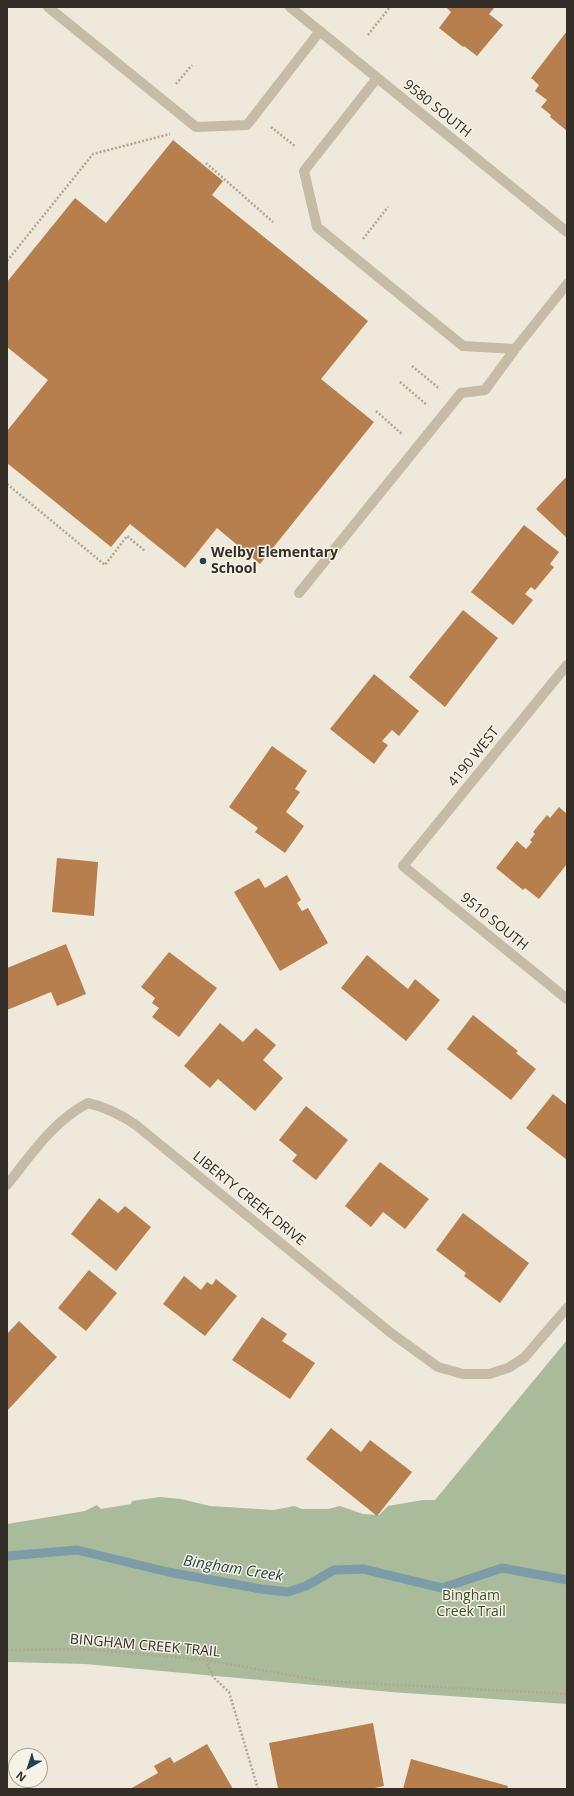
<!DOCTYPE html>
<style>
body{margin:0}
#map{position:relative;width:574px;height:1796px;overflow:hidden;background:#eee9da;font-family:"Open Sans",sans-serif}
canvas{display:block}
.frame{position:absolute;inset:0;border:8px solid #322d27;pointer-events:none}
.north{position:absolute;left:8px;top:1748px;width:40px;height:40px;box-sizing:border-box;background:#f6f2e5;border:1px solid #a8a399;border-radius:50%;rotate:219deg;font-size:11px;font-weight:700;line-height:16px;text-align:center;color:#322d27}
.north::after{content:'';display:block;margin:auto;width:14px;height:18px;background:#21424f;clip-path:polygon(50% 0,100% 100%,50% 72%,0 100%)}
</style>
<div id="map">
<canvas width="574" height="1796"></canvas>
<div class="frame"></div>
<div class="north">N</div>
</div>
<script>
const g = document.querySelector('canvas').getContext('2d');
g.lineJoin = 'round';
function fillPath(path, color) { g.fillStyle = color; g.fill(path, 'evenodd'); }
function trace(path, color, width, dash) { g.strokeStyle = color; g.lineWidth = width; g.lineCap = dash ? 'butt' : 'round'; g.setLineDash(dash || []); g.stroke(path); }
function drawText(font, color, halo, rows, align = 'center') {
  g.font = font + ' "Open Sans",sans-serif'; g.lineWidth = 3; g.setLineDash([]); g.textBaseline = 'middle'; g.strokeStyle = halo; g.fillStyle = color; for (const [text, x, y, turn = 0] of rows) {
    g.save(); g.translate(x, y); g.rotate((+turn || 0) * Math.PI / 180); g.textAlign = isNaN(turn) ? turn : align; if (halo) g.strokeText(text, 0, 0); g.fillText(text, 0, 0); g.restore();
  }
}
fillPath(new Path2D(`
 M 567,1340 L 567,1704 L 391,1692 L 85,1664 L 7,1662 L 7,1524 L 85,1511 L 97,1505 L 101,1509 L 131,1504 L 132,1501 L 160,1497 L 181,1499 L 210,1506 L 274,1510 L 294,1506 L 302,1509 L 328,1509 L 340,1506 L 363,1514 L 379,1515 L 388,1506 L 423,1500 L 435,1500 Z`), '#aabb9c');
trace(new Path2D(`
 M 7,1556 L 77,1550 L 168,1572 L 261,1589 L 288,1592 L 306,1586 L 334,1570 L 363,1569 L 442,1588 L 502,1568 L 567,1580`), '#7c9ca8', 9);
fillPath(new Path2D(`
 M 446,7 L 495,7 L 489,14 L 503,25 L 477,56 L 464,46 L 463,47 L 439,28 L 451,12 Z
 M 567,31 L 567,131 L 550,117 L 551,115 L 541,107 L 547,100 L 535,91 L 539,85 L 531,78 Z
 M 173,140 L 223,181 L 212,195 L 368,321 L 321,379 L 374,422 L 260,564 L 217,528 L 185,568 L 130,524 L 111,547 L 7,463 L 7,431 L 48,380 L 7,347 L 7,282 L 75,198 L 106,223 Z
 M 567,476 L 567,538 L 536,509 Z
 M 524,525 L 559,552 L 550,564 L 554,567 L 535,590 L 531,587 L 525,594 L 533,600 L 513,625 L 471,592 Z
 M 463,610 L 498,638 L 445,707 L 409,677 Z
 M 374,674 L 419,711 L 399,736 L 392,730 L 382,741 L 388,745 L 374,764 L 330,729 Z
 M 272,746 L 307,771 L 295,789 L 300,792 L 286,812 L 304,826 L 285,853 L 255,832 L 258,828 L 229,807 Z
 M 559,807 L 567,814 L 567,864 L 539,899 L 525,888 L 523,890 L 496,868 L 517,841 L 526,849 L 532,842 L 530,840 L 535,834 L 533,832 L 547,815 L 550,818 Z
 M 57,858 L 98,862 L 94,916 L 52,912 Z
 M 287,875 L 301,900 L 297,903 L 302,911 L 308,908 L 328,943 L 280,971 L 234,892 L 259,878 L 265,888 Z
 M 66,944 L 86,994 L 57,1006 L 51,992 L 7,1010 L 7,968 Z
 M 169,952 L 217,988 L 179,1037 L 152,1017 L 159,1008 L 152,1003 L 155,998 L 141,987 Z
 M 367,955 L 408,989 L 415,979 L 440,1000 L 406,1041 L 341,988 Z
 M 473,1015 L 518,1051 L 516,1053 L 536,1069 L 511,1100 L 447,1049 Z
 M 220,1023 L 243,1042 L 256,1028 L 276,1045 L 263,1060 L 283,1078 L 255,1111 L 218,1079 L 210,1088 L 184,1066 Z
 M 553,1094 L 567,1105 L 567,1160 L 526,1128 Z
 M 306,1106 L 348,1140 L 316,1180 L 292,1161 L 297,1155 L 279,1140 Z
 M 380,1162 L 429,1199 L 405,1229 L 383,1212 L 371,1227 L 345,1206 Z
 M 99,1198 L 118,1213 L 125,1206 L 151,1227 L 116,1271 L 71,1234 Z
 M 463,1213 L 529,1263 L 500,1303 L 464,1276 L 466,1273 L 436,1250 Z
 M 89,1270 L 117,1293 L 86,1331 L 58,1308 Z
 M 184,1276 L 201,1290 L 207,1282 L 212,1285 L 216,1279 L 237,1296 L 205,1336 L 163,1304 Z
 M 262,1317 L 287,1334 L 282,1341 L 315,1363 L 290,1399 L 232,1360 Z
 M 19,1321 L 57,1357 L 7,1411 L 7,1334 Z
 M 331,1428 L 361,1452 L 370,1440 L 412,1472 L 377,1516 L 306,1459 Z
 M 373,1723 L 384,1786 L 370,1789 L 278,1789 L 269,1743 Z
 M 207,1744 L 233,1789 L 130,1789 L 158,1773 L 154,1766 L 170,1757 L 174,1763 Z
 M 411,1759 L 508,1786 L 507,1789 L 403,1789 Z`), '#b87f4e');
trace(new Path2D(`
 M 368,35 L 390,7
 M 176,84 L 192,65
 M 271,127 L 296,147
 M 206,163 L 273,222
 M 363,239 L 388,207
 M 7,261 L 93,154 L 170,134
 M 412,366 L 440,389
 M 400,382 L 427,405
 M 376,411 L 403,435
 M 7,484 L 105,565 L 127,536 L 145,551
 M 7,1650 L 86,1649 L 206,1660 L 323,1681 L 567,1694
 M 206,1660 L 213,1677 L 229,1692 L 258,1789`), '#b0a692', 2.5, [2, 2]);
trace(new Path2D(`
 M 48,7 L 196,127 L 247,125 L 320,31
 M 377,78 L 304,171 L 317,227 L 463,346 L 515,349 L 567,284
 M 299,593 L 461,393 L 485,390 L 515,349`), '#c5bba7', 10);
trace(new Path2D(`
 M 290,7 L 567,232
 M 567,665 L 403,866 L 567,999
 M 7,1185 C 31,1155 53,1121 88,1103 C 106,1107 120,1114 136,1125 L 391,1333 L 438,1367 L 463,1374 L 489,1374 L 508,1368 L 524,1358 L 567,1308`), '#c5bba7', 10);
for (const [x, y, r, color] of [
 [203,561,4,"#21424f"]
]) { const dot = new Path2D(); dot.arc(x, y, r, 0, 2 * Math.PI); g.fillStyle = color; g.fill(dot); trace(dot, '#f6f2e5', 1.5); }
drawText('14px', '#322d27', '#f6f2e5', [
 ["9580 SOUTH",437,109,39],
 ["4190 WEST",474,757,-51],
 ["9510 SOUTH",494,922,39],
 ["LIBERTY CREEK DRIVE",249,1199,39],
 ["BINGHAM CREEK TRAIL",145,1646,5]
]);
drawText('bold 14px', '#322d27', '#f6f2e5', [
 ["Welby Elementary",211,553],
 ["School",211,569]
], 'left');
drawText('14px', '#3b4e2d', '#f6f2e5', [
 ["Bingham",471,1596],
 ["Creek Trail",471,1612]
]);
drawText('italic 15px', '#21424f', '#f6f2e5', [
 ["Bingham Creek",233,1569,9]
]);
</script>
